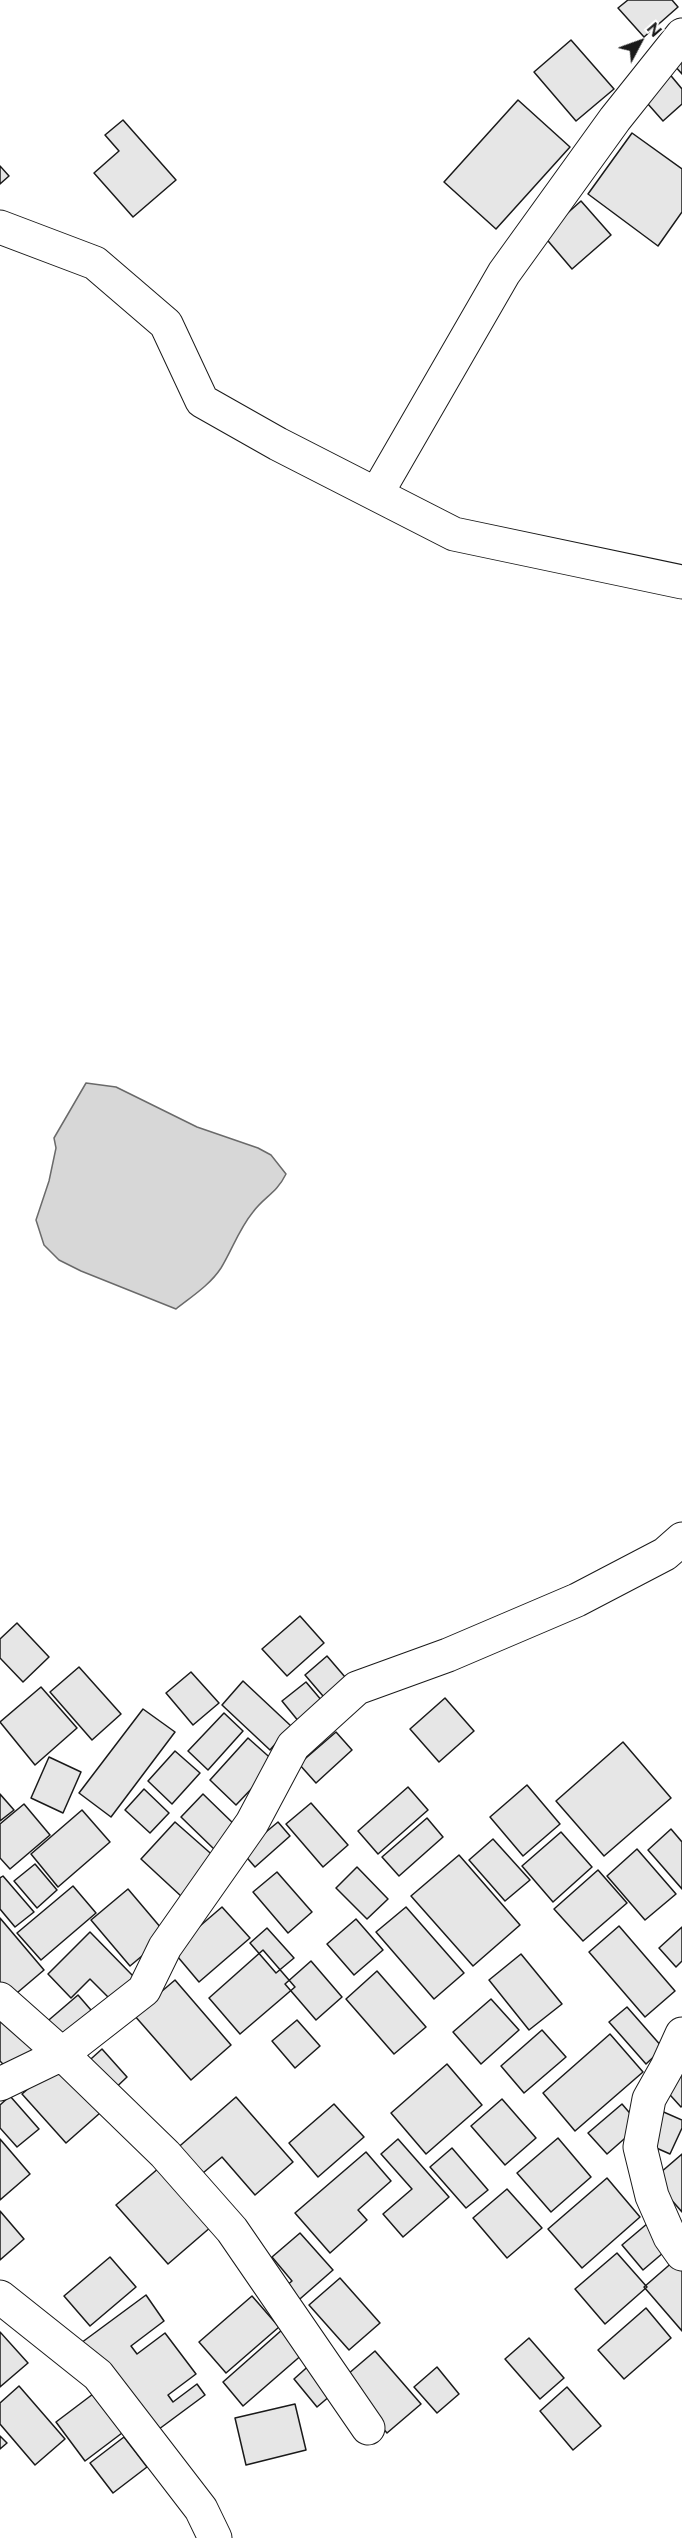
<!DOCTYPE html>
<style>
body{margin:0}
#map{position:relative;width:682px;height:2538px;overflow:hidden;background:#fff;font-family:Raleway,sans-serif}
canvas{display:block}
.north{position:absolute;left:610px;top:12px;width:60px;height:60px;-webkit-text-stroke:4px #fff;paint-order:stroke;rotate:49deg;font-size:16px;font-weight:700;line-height:24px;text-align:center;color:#1a1a1a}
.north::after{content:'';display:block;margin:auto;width:21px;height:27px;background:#1a1a1a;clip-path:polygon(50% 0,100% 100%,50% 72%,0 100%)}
</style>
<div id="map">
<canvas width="682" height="2538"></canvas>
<div class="north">N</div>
</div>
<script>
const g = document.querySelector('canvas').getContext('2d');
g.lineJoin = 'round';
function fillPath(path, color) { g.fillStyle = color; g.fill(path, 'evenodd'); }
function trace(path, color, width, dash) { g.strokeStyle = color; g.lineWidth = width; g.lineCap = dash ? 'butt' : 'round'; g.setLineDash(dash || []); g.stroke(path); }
const water = new Path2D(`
 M 86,1083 L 116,1087 L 197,1127 L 258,1148 L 271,1155 L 286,1174 C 276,1194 265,1196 253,1212 C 239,1229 232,1250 221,1268 C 210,1285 191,1297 176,1309 L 81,1271 L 59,1260 L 44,1245 L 36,1220 L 49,1181 L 56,1148 L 54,1138 Z`);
fillPath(water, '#d7d7d7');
trace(water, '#6a6a6a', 1.5);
const building = new Path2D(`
 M 628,0 L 672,0 L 678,7 L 644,37 L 618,8 Z
 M 571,40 L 614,89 L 576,121 L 534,72 Z
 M 682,59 L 682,74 L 674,65 Z
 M 667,71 L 682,89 L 682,104 L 663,121 L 640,95 Z
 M 518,100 L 570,147 L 496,229 L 444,182 Z
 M 123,120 L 176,180 L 133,217 L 94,173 L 119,151 L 105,135 Z
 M 632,133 L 682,169 L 682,212 L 658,246 L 588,194 Z
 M 0,166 L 9,176 L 0,184 Z
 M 581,201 L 611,235 L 572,269 L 543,235 Z
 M 300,1616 L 324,1643 L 287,1676 L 262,1649 Z
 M 17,1623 L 49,1657 L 23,1682 L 0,1658 L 0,1639 Z
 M 327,1656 L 351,1684 L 329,1703 L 305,1675 Z
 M 79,1667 L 121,1714 L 92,1740 L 50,1692 Z
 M 191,1672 L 219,1703 L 193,1725 L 166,1693 Z
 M 243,1681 L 291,1726 L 270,1750 L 222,1705 Z
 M 306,1682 L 328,1708 L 304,1728 L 282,1701 Z
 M 41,1687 L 77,1728 L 35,1765 L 0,1722 Z
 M 445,1698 L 474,1731 L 439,1762 L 410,1729 Z
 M 143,1709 L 175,1732 L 111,1817 L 79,1793 Z
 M 224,1713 L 243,1731 L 208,1770 L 188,1751 Z
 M 336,1732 L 352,1750 L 316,1783 L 299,1764 Z
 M 248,1738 L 276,1763 L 236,1805 L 210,1780 Z
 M 623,1742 L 671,1798 L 604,1856 L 556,1801 Z
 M 175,1751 L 200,1773 L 172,1804 L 148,1781 Z
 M 49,1757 L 81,1772 L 63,1813 L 31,1798 Z
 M 527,1785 L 560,1824 L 523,1856 L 490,1817 Z
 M 408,1787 L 428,1810 L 378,1854 L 358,1831 Z
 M 144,1789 L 169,1813 L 150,1833 L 125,1810 Z
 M 0,1794 L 14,1810 L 0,1821 Z
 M 203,1794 L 237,1827 L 215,1850 L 181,1817 Z
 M 311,1803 L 348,1845 L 323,1867 L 286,1824 Z
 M 24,1804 L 50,1835 L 10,1869 L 0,1858 L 0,1824 Z
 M 82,1810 L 110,1842 L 58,1887 L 31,1854 Z
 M 427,1818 L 443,1837 L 399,1876 L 382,1857 Z
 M 175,1822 L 217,1859 L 182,1897 L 141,1859 Z
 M 278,1822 L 290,1836 L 255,1867 L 242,1852 Z
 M 671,1829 L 682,1842 L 682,1889 L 648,1850 Z
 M 561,1832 L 592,1867 L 553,1902 L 522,1866 Z
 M 493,1839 L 530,1880 L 505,1901 L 469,1860 Z
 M 637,1849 L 676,1894 L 645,1920 L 607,1876 Z
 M 459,1855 L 520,1925 L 473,1966 L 411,1896 Z
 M 35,1864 L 57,1890 L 37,1908 L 14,1881 Z
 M 357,1867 L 388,1899 L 367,1919 L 336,1888 Z
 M 598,1870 L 627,1903 L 583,1941 L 554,1909 Z
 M 277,1872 L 312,1912 L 288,1933 L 253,1892 Z
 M 3,1876 L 34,1912 L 15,1927 L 0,1909 L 0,1878 Z
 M 73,1886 L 96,1913 L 41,1960 L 17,1933 Z
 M 128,1889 L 167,1935 L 130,1966 L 91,1920 Z
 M 222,1907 L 250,1938 L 199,1982 L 172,1950 Z
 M 406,1907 L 464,1973 L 434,1999 L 376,1932 Z
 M 0,1918 L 44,1970 L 11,1998 L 0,1986 Z
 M 356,1919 L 383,1950 L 354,1975 L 327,1944 Z
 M 619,1926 L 675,1991 L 645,2017 L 589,1952 Z
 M 682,1927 L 682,1961 L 676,1967 L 659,1948 Z
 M 267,1928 L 294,1958 L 276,1973 L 250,1943 Z
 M 90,1932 L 134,1977 L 111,2000 L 90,1979 L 71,1998 L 48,1974 Z
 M 263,1950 L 295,1987 L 240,2034 L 209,1998 Z
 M 521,1954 L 562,2004 L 529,2030 L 489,1980 Z
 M 311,1961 L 342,1997 L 316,2020 L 285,1984 Z
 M 377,1971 L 426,2027 L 394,2054 L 346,1999 Z
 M 175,1980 L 231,2045 L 191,2080 L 134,2015 Z
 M 78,1995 L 97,2017 L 62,2047 L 43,2025 Z
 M 491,1999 L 519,2030 L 481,2064 L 453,2032 Z
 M 627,2007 L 663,2048 L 646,2064 L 609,2022 Z
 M 0,2014 L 39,2057 L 16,2078 L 0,2061 Z
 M 297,2020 L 320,2046 L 295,2068 L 272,2041 Z
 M 542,2030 L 566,2057 L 524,2093 L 501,2066 Z
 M 610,2034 L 643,2072 L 575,2131 L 543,2093 Z
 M 102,2049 L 127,2077 L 107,2096 L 82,2067 Z
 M 57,2064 L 100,2113 L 66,2143 L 22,2094 Z
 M 447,2064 L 482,2105 L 426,2154 L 391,2113 Z
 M 682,2067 L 682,2106 L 681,2107 L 661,2085 Z
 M 10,2096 L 39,2129 L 17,2147 L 0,2128 L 0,2105 Z
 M 236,2097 L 293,2162 L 255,2195 L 222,2157 L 197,2178 L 174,2151 Z
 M 502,2099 L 536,2138 L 505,2165 L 471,2126 Z
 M 334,2104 L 364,2137 L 318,2177 L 289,2143 Z
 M 622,2104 L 640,2125 L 607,2154 L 588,2133 Z
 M 659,2110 L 682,2120 L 682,2128 L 670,2154 L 645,2143 Z
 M 558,2138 L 591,2177 L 551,2212 L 517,2173 Z
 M 0,2139 L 30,2174 L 0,2200 Z
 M 398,2139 L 449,2197 L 403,2237 L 383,2214 L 412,2189 L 381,2154 Z
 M 452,2148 L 488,2190 L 466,2208 L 430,2167 Z
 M 366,2152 L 391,2181 L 358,2210 L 367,2220 L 330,2253 L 295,2213 Z
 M 682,2154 L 682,2212 L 653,2179 Z
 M 167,2161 L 219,2220 L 168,2264 L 116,2205 Z
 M 607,2178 L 640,2217 L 582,2268 L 548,2229 Z
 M 507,2189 L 542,2228 L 507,2258 L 473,2218 Z
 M 0,2211 L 24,2239 L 0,2260 Z
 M 648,2223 L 670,2247 L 643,2270 L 622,2245 Z
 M 300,2233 L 333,2270 L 293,2305 L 280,2291 L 292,2281 L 272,2257 Z
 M 617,2253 L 647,2287 L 605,2324 L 575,2289 Z
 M 110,2257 L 136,2287 L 90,2326 L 64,2296 Z
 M 675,2260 L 682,2268 L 682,2331 L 644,2287 Z
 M 340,2278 L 380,2323 L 349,2350 L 309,2305 Z
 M 146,2295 L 164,2321 L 131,2346 L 137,2354 L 165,2333 L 196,2374 L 168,2395 L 173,2402 L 197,2384 L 205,2395 L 151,2435 L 81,2343 Z
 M 252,2296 L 279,2327 L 226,2373 L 199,2342 Z
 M 646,2308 L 671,2338 L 624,2379 L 598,2350 Z
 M 283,2329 L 304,2353 L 243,2406 L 223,2382 Z
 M 0,2332 L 28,2363 L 0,2387 Z
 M 529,2338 L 564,2378 L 540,2399 L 505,2359 Z
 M 375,2351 L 421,2404 L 387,2433 L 341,2380 Z
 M 313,2362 L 337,2390 L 317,2407 L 294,2379 Z
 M 437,2367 L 459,2394 L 437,2413 L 414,2387 Z
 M 19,2386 L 65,2439 L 35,2465 L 0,2424 L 0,2403 Z
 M 567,2387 L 601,2426 L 573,2450 L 540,2411 Z
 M 97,2391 L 126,2430 L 85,2461 L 56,2422 Z
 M 295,2404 L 306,2450 L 246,2465 L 235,2418 Z
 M 0,2436 L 7,2443 L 0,2449 Z
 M 124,2437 L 147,2467 L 113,2493 L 90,2463 Z`);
fillPath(building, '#e6e6e6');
trace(building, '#1a1a1a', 1.5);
const minor = new Path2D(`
 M 0,227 L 95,263 L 166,324 L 202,401 L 278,444 L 454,534 L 682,582
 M 377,493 L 504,273 L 615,119 L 682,35
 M 0,1999 L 62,2054 L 165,2154 L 232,2230 L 368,2428
 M 682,2034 L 667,2067 L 649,2099 L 640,2147 L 652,2196 L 670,2237 L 682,2254
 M 0,2084 L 62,2054 L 144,1990 L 165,1947 L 252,1823 L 293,1746 L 357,1688 L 448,1655 L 577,1600 L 665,1554 L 682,1539
 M 0,2297 L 98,2375 L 201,2509 L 215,2538`);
trace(minor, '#1a1a1a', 35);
trace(minor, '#fff', 33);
</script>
